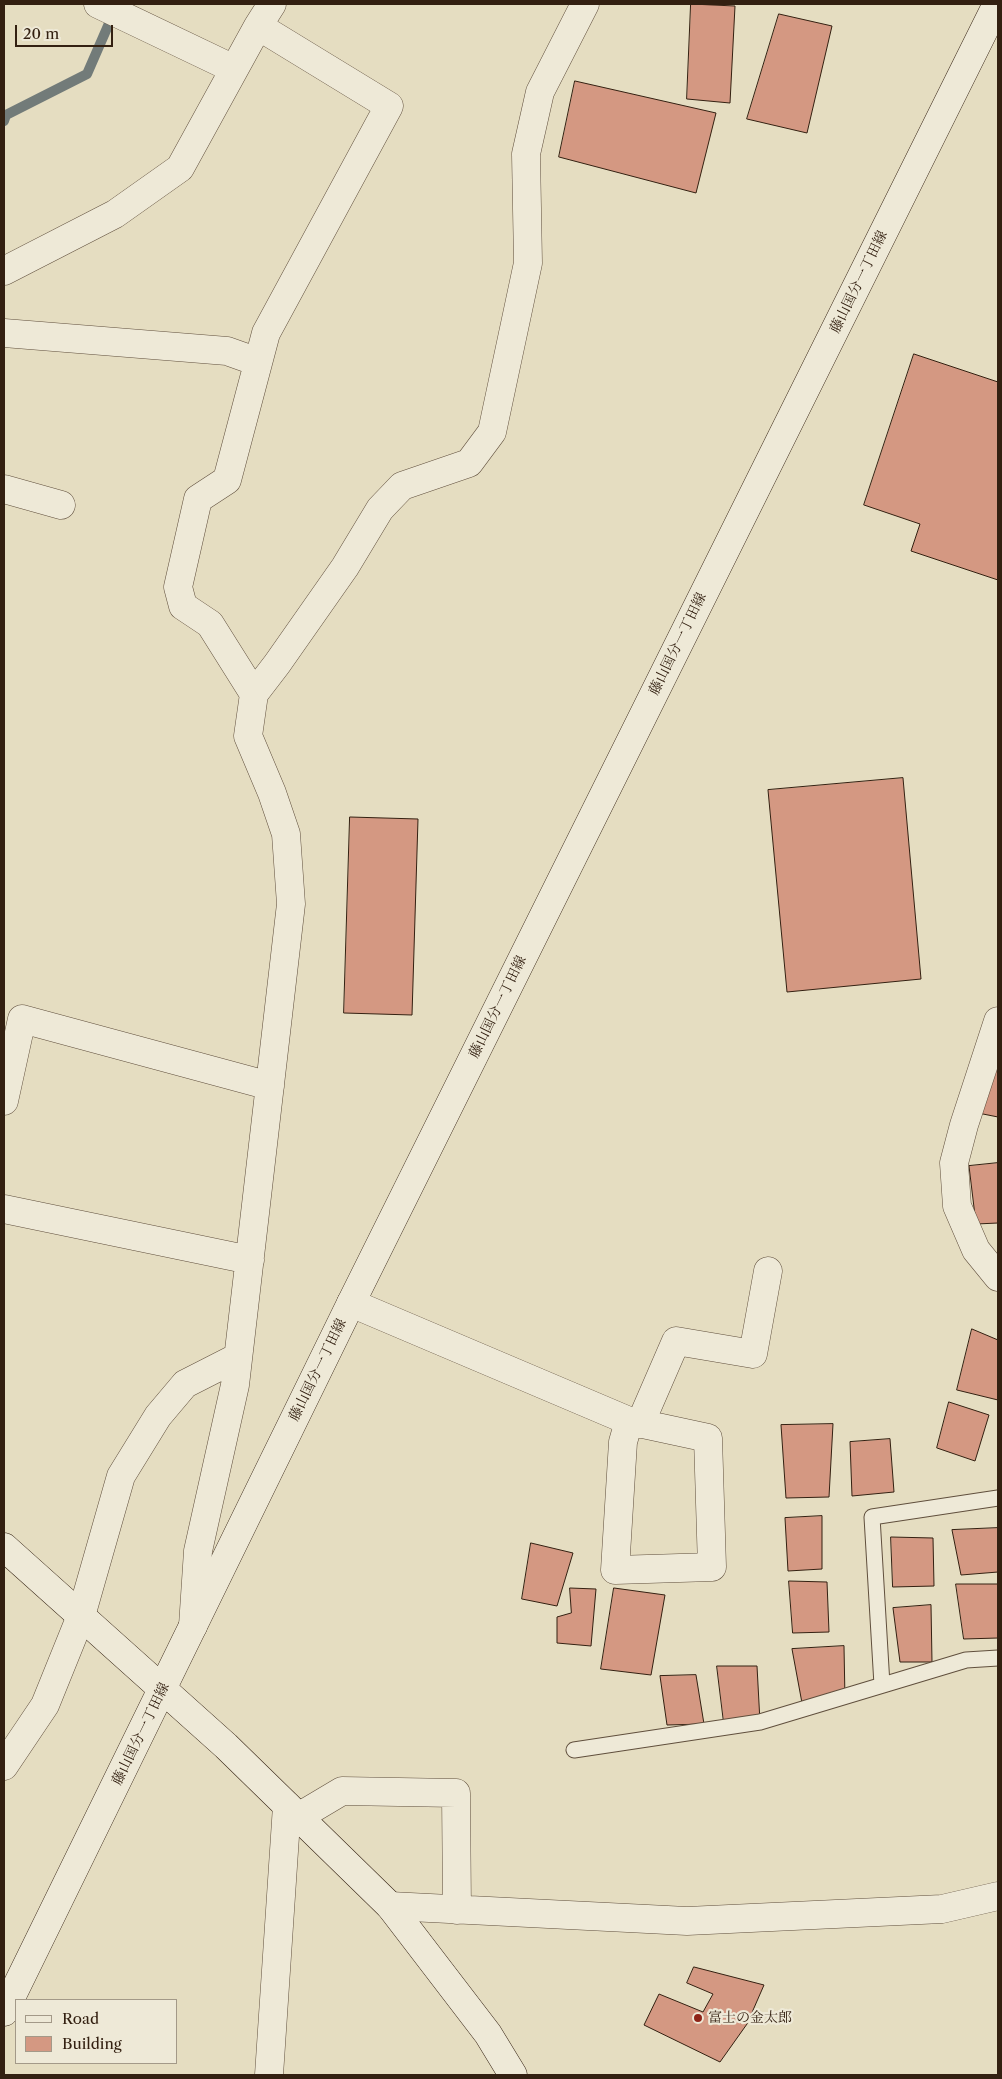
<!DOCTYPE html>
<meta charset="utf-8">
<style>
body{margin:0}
#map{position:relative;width:1002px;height:2079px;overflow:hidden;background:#e5ddc1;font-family:"Libre Caslon Text",serif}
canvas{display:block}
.frame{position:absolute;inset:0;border:5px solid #332011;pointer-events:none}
.legend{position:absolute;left:15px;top:1999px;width:162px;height:65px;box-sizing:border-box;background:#eee9d7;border:1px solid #a39988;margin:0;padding:6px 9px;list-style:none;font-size:15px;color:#332011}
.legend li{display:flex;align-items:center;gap:10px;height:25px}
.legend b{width:25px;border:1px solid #a39988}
.scale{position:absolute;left:15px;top:25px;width:98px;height:22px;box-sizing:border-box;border:2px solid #332011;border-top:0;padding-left:6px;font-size:15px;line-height:18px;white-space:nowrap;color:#332011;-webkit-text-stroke:4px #eee9d7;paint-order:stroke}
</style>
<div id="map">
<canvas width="1002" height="2079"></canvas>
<div class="frame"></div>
<ul class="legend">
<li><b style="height:6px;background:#eee9d7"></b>Road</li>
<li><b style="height:14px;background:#d49882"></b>Building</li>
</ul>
<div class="scale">20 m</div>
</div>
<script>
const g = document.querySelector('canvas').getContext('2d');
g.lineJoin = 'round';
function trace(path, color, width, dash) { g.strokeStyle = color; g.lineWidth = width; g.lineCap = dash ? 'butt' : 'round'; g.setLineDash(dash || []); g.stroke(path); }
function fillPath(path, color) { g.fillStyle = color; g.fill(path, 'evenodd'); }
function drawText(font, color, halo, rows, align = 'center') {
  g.font = font + ' "Libre Caslon Text","Noto Serif JP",serif'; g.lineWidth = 4.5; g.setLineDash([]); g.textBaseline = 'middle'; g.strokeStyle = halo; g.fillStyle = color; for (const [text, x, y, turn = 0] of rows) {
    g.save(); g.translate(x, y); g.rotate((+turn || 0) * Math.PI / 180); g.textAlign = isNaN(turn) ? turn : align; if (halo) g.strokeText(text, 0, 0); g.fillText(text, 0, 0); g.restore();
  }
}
trace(new Path2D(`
 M 4,121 L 6,115 L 87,74 L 114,12`), '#727b79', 10);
const building = new Path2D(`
 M 691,4 L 735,6 L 730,103 L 687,99 Z
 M 779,14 L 832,26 L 807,133 L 747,119 Z
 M 575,81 L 716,113 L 696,193 L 559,157 Z
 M 914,354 L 998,382 L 998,580 L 911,551 L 920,524 L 864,505 Z
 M 903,778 L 921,979 L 787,992 L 768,790 Z
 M 350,817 L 418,819 L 412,1015 L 344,1013 Z
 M 998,1059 L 998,1117 L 978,1113 Z
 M 998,1163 L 998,1223 L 976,1224 L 969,1166 Z
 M 972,1329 L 998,1340 L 998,1400 L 957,1390 Z
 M 949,1402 L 989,1415 L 975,1461 L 937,1448 Z
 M 833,1424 L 829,1497 L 786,1498 L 781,1425 Z
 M 890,1439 L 894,1492 L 852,1496 L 850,1442 Z
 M 822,1516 L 822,1569 L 788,1571 L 785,1518 Z
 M 998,1528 L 998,1572 L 961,1575 L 952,1530 Z
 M 891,1537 L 933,1538 L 934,1586 L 893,1587 Z
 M 531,1543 L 573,1553 L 557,1606 L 522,1599 Z
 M 789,1581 L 827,1582 L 829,1632 L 793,1633 Z
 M 956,1584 L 998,1584 L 998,1638 L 964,1639 Z
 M 570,1588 L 596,1589 L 591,1646 L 557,1643 L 557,1617 L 571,1613 Z
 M 614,1588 L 665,1595 L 651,1675 L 601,1669 Z
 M 931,1605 L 932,1662 L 900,1662 L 893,1608 Z
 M 844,1646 L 845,1700 L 802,1703 L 792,1649 Z
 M 717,1666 L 757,1666 L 760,1722 L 724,1723 Z
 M 696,1675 L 704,1724 L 667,1725 L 660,1676 Z
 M 694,1967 L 764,1985 L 747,2024 L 720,2062 L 644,2025 L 659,1994 L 703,2012 L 713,1994 L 687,1983 Z`);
fillPath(building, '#d49882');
trace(building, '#332011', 1);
const lane = new Path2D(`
 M 882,1685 L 872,1517 L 998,1498
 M 574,1750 L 760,1722 L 966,1660 L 998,1658`);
const street = new Path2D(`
 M 98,4 L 234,69
 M 4,271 L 115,214 L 180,168 L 258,26 L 272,4
 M 4,333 L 227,351 L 258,362
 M 4,489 L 61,505
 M 254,694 L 210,624 L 183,606 L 178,587 L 198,499 L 227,480 L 266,333 L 389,106 L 258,26
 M 998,1021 L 964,1125 L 954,1163 L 957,1206 L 976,1250 L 998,1277
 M 4,1101 L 22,1019 L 270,1086
 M 4,1209 L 250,1260
 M 351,1303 L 629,1421 L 708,1438 L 712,1567 L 615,1570 L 623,1442 L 629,1421
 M 640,1424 L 676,1341 L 753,1354 L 768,1271
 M 193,1626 L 198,1551 L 235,1385 L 291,904 L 286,834 L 272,793 L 248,736 L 254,694 L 277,664 L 345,567 L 380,509 L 402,486 L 469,463 L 492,432 L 528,263 L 526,154 L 540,92 L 585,4
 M 4,1766 L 45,1705 L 81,1616 L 121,1476 L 158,1416 L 185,1384 L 238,1357
 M 300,1816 L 342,1791 L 456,1793 L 457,1910
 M 390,1906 L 687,1921 L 942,1909 L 998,1896
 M 269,2075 L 287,1806`);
const secondary = new Path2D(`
 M 4,1547 L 226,1746 L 390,1906 L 488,2034 L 513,2075
 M 4,2012 L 351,1303 L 997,4`);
trace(lane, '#604f3d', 17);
trace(street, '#604f3d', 29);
trace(secondary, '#332011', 29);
trace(lane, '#eee9d7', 15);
trace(street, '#eee9d7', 28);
trace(secondary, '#eee9d7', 28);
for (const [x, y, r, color] of [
 [698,2018,5,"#8f2418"]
]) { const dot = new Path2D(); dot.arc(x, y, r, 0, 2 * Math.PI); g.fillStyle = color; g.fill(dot); trace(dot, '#eee9d7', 2); }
drawText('14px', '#332011', '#eee9d7', [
 ["藤山国分一丁田線",859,282,-64],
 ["藤山国分一丁田線",678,644,-64],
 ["藤山国分一丁田線",498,1007,-64],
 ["藤山国分一丁田線",318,1370,-64],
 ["藤山国分一丁田線",141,1734,-64]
]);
drawText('14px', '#332011', '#eee9d7', [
 ["富士の金太郎",708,2018]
], 'left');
</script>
